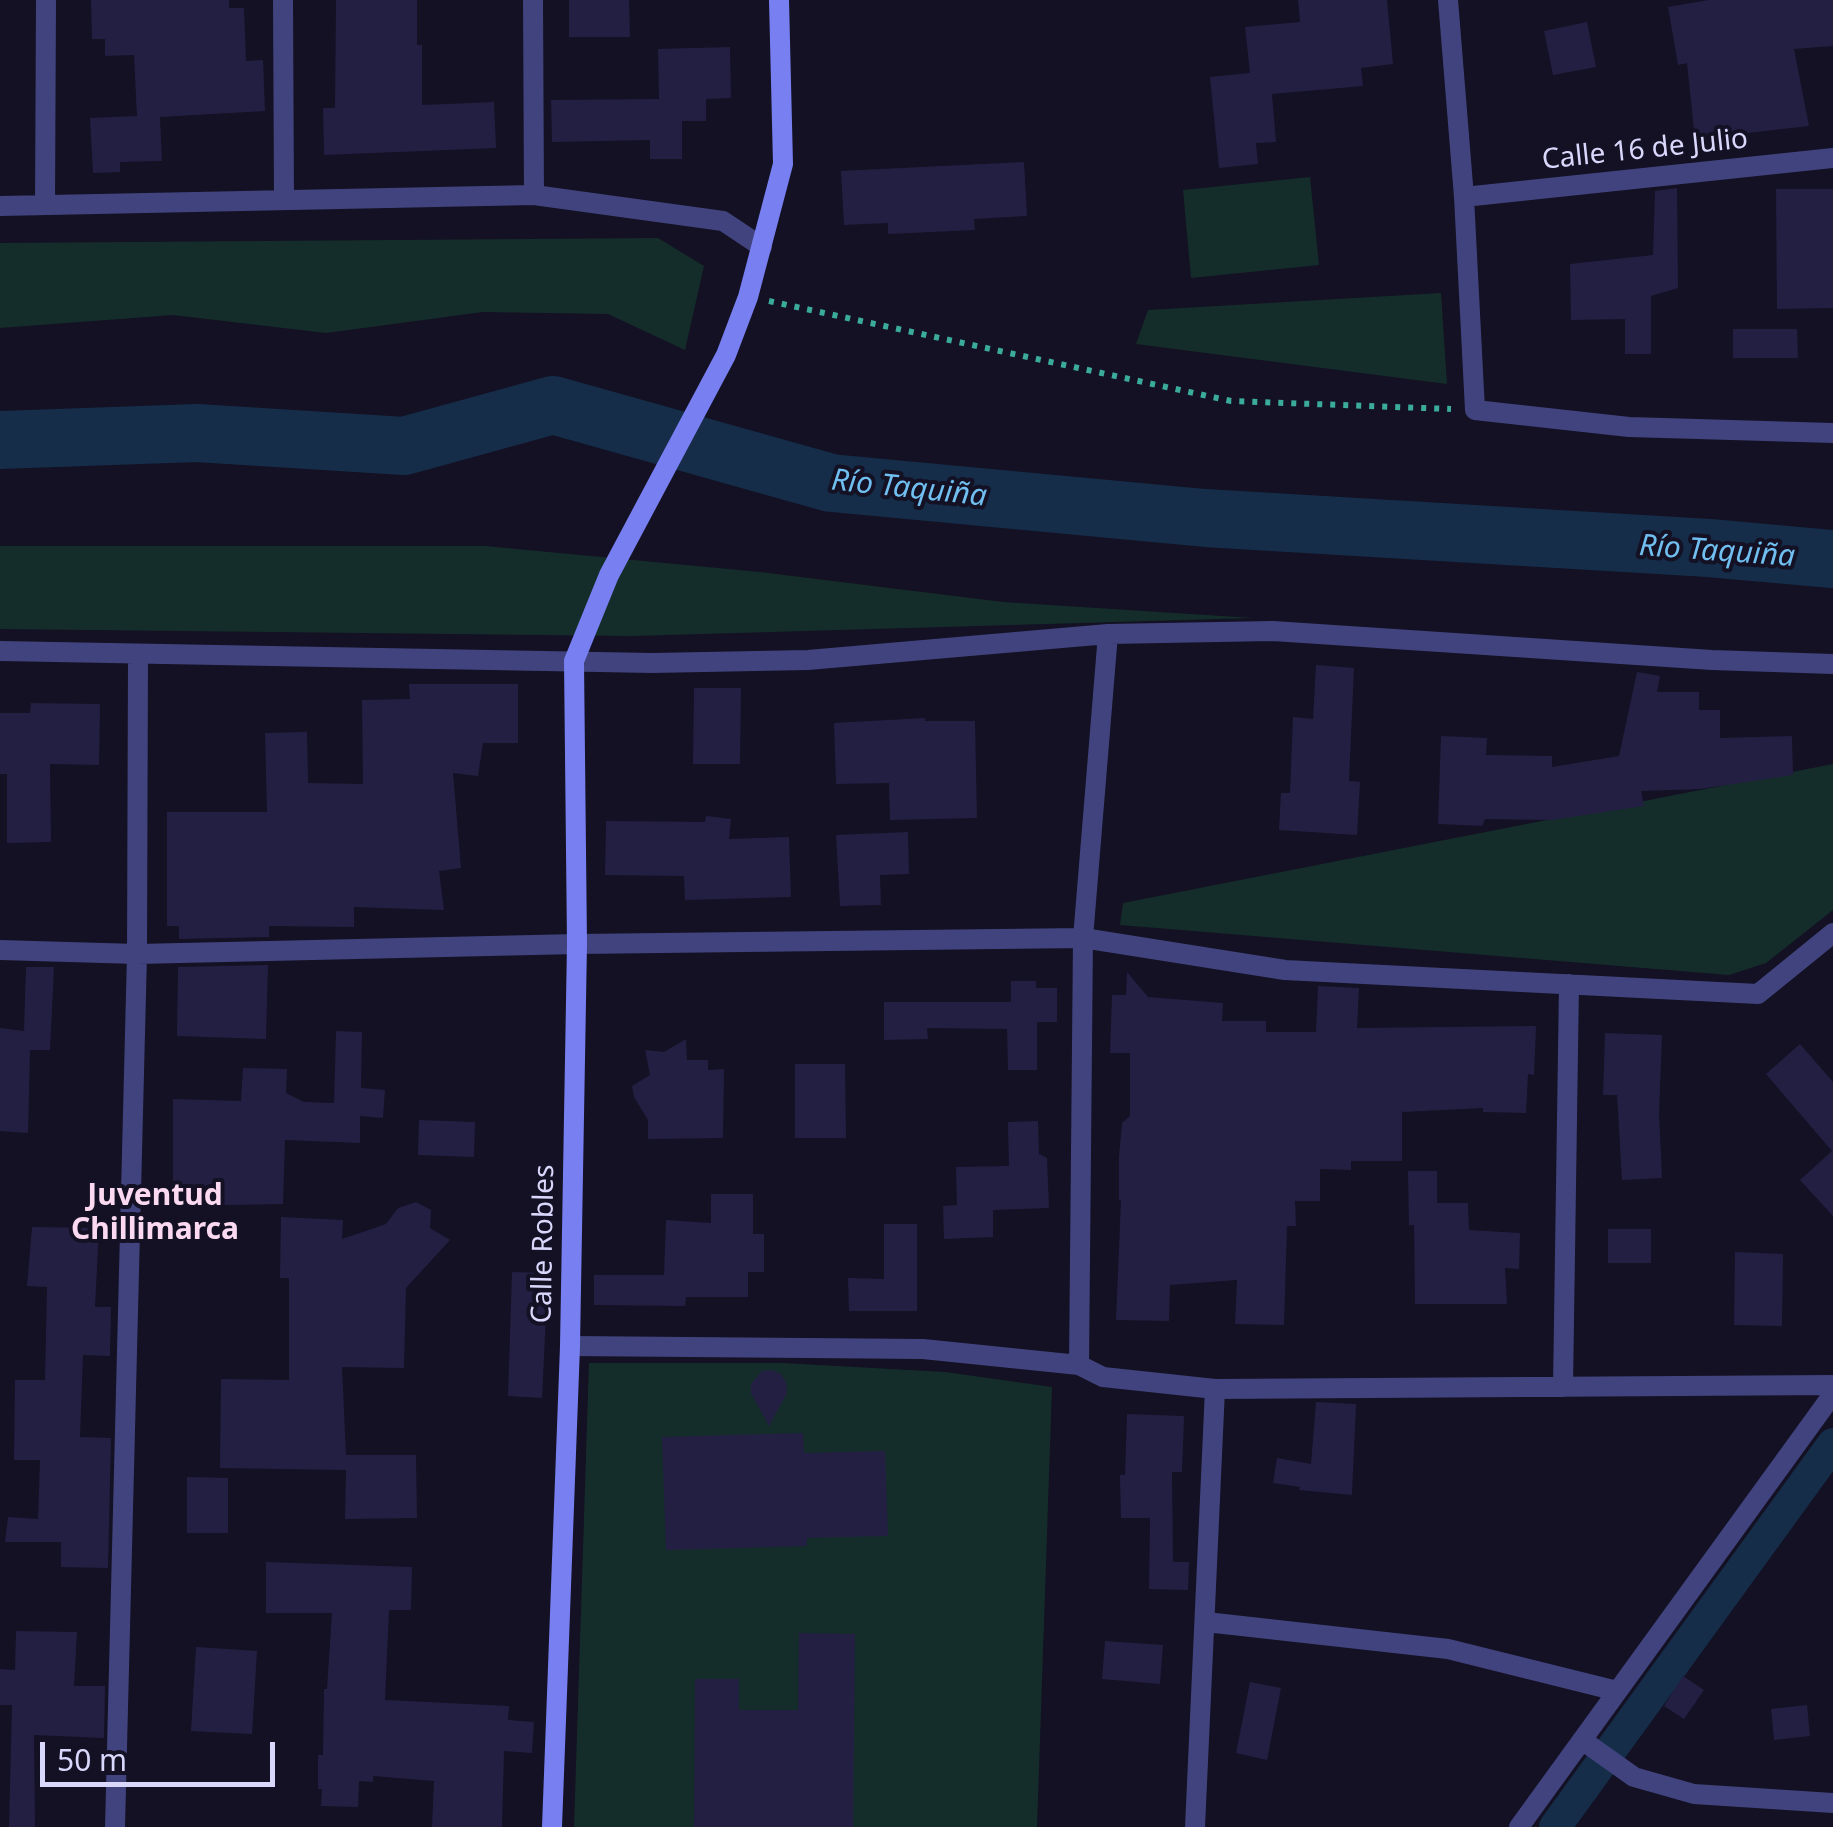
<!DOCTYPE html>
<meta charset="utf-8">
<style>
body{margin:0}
#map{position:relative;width:1833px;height:1827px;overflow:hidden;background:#131123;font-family:"Noto Sans",sans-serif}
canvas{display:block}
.scale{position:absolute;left:40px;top:1742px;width:235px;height:45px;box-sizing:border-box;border:5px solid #d9d7fb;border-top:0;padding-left:12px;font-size:30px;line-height:35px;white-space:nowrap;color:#d9d7fb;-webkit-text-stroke:8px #131123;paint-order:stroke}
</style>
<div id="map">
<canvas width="1833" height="1827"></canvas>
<div class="scale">50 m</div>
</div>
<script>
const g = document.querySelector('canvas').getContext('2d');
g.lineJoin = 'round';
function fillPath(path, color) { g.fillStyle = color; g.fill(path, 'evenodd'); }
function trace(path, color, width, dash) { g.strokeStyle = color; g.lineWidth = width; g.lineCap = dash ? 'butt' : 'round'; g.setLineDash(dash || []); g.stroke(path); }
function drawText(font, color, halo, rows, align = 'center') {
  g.font = font + ' "Noto Sans",sans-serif'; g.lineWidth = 8; g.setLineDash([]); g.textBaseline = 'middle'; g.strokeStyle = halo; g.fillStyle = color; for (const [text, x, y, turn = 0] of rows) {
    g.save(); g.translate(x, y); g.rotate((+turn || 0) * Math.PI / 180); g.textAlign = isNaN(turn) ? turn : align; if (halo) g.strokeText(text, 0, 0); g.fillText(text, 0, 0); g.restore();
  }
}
fillPath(new Path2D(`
 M 1310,177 L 1319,265 L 1191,278 L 1183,190 Z
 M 658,238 L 704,266 L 685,350 L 608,314 L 483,312 L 326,333 L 173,315 L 0,328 L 0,243 Z
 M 1441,293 L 1447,384 L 1136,344 L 1148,310 Z
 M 0,546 L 485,546 L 760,572 L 1003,602 L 1253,618 L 633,636 L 0,629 Z
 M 1833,764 L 1833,910 L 1766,963 L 1729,975 L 1120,925 L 1123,903 Z
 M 589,1363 L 783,1363 L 945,1372 L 1052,1387 L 1037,1827 L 574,1827 Z`), '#152d2a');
trace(new Path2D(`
 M 1555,1827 L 1833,1444`), '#152d49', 32);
trace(new Path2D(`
 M 0,440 L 197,433 L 404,446 L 553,405 L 831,483 L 1205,518 L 1709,548 L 1833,559`), '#152d49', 58);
fillPath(new Path2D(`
 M 91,0 L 229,0 L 229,8 L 244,8 L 246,61 L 263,60 L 265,111 L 160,117 L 162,161 L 120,162 L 120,172 L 93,173 L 90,118 L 137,116 L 134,55 L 105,56 L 105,39 L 92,39 Z
 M 336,0 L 417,0 L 417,45 L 422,45 L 422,105 L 494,102 L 496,148 L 324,155 L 323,108 L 335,108 Z
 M 569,0 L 629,0 L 630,37 L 569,37 Z
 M 1298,0 L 1387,0 L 1393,64 L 1361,68 L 1363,86 L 1272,94 L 1276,142 L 1256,143 L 1258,164 L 1219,168 L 1210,77 L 1250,73 L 1245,27 L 1300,22 Z
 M 1709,0 L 1833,0 L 1833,46 L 1794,49 L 1809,126 L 1695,139 L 1687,63 L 1678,65 L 1668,7 Z
 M 1587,22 L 1596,67 L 1553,75 L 1544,31 Z
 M 730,47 L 731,98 L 706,99 L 706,121 L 682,121 L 682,159 L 650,159 L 650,140 L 552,142 L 551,100 L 659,99 L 658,49 Z
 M 1024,162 L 1027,216 L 974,219 L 975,230 L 888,234 L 888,223 L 844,225 L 841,171 Z
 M 1677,188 L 1678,288 L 1651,296 L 1651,354 L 1625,354 L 1625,319 L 1571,320 L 1570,264 L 1653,255 L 1655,191 Z
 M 1776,189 L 1833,189 L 1833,308 L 1777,309 Z
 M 1733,329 L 1797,329 L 1798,358 L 1733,358 Z
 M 1316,665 L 1354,668 L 1349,781 L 1360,782 L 1357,835 L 1279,830 L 1281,793 L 1290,793 L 1293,717 L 1313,719 Z
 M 1637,672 L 1660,676 L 1657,692 L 1699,692 L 1699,710 L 1720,710 L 1720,738 L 1792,736 L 1793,775 L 1700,789 L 1641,791 L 1644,806 L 1552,820 L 1485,819 L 1482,826 L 1438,824 L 1441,736 L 1487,738 L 1486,755 L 1552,756 L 1552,767 L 1619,756 Z
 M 409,684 L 518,684 L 518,743 L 483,743 L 478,776 L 453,773 L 461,868 L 439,871 L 444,910 L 354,907 L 354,927 L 269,926 L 269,937 L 179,939 L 179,926 L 167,926 L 167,812 L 267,812 L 265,733 L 307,732 L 308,783 L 363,784 L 362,700 L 410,699 Z
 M 694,688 L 741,688 L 740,764 L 693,764 Z
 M 31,703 L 100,704 L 99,765 L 50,764 L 51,842 L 7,843 L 7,774 L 0,774 L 0,713 L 30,713 Z
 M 925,718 L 925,721 L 975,721 L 977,818 L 890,820 L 889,783 L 836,784 L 834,723 Z
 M 706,816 L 731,819 L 729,839 L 789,837 L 791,897 L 685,900 L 684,876 L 605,875 L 606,821 L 705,822 Z
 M 908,832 L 909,874 L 880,875 L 881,905 L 840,906 L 836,835 Z
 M 268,965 L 266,1039 L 177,1036 L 178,967 Z
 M 26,967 L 54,967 L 50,1050 L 30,1050 L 28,1133 L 0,1131 L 0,1028 L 24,1031 Z
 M 1127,972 L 1148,997 L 1223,1003 L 1222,1021 L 1266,1021 L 1266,1032 L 1316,1032 L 1318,986 L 1359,988 L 1357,1028 L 1536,1026 L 1534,1075 L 1528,1074 L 1526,1113 L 1483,1112 L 1483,1108 L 1402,1112 L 1402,1161 L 1351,1161 L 1351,1170 L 1320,1169 L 1320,1201 L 1295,1201 L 1296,1226 L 1287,1226 L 1284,1325 L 1235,1324 L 1237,1280 L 1170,1285 L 1169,1321 L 1116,1320 L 1121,1200 L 1119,1200 L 1119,1156 L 1122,1123 L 1130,1116 L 1130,1053 L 1110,1053 L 1112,995 L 1126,995 Z
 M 1011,981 L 1036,981 L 1036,988 L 1057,988 L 1057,1022 L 1037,1022 L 1037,1070 L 1008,1070 L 1007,1029 L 927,1028 L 928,1039 L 884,1040 L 884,1002 L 1011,1002 Z
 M 336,1031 L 362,1032 L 361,1088 L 385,1090 L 383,1118 L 360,1116 L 360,1143 L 285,1140 L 283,1204 L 173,1206 L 173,1099 L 241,1101 L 243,1068 L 287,1069 L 286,1093 L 304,1102 L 334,1103 Z
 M 1605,1033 L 1662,1035 L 1659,1114 L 1662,1178 L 1622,1180 L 1617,1095 L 1603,1095 Z
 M 686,1039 L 687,1060 L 708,1060 L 708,1070 L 724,1069 L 723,1138 L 648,1139 L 648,1120 L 634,1097 L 632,1086 L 650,1075 L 645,1050 L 664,1052 Z
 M 1800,1044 L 1833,1082 L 1833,1216 L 1800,1180 L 1832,1151 L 1766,1074 Z
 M 795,1064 L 845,1064 L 846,1138 L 795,1138 Z
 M 419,1120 L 475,1122 L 474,1157 L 418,1155 Z
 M 1038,1121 L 1039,1154 L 1047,1158 L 1049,1208 L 993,1210 L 993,1237 L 944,1239 L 943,1206 L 957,1205 L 956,1167 L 1009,1166 L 1008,1122 Z
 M 1408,1171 L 1437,1171 L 1437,1203 L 1468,1203 L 1469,1230 L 1520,1233 L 1519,1269 L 1505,1268 L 1507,1304 L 1415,1304 L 1414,1225 L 1409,1225 Z
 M 711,1194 L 753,1194 L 753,1234 L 764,1234 L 764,1272 L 748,1272 L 748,1297 L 686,1297 L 685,1306 L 594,1305 L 594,1275 L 664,1275 L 666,1220 L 711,1223 Z
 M 416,1202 L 431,1210 L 430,1228 L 450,1240 L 406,1288 L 404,1368 L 342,1367 L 346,1455 L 416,1455 L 417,1518 L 345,1519 L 346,1470 L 220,1468 L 221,1379 L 289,1380 L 289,1278 L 280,1278 L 281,1217 L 343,1220 L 342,1239 L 386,1224 L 398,1208 Z
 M 884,1224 L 917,1224 L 917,1311 L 849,1311 L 848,1278 L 884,1279 Z
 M 32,1227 L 99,1228 L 95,1307 L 111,1307 L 110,1356 L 83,1355 L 80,1437 L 111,1438 L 108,1568 L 61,1567 L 61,1542 L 5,1542 L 8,1517 L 38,1519 L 40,1460 L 14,1460 L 15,1380 L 45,1380 L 47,1287 L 27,1286 Z
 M 1608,1229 L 1651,1229 L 1651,1263 L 1608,1263 Z
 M 1735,1252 L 1783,1254 L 1782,1326 L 1734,1325 Z
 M 512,1272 L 548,1273 L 542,1398 L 508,1396 Z
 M 772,1370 L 781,1374 L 786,1382 L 787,1393 L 769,1426 L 751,1393 L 751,1384 L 762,1371 Z
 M 1316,1402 L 1356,1404 L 1352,1495 L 1299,1490 L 1300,1487 L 1273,1483 L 1277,1458 L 1311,1464 Z
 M 1127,1414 L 1184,1416 L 1182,1472 L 1172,1472 L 1173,1562 L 1189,1562 L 1188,1590 L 1149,1589 L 1150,1518 L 1121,1518 L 1120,1475 L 1125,1475 Z
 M 803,1433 L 804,1453 L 885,1451 L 888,1536 L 807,1538 L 807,1546 L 666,1550 L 662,1437 Z
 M 187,1477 L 228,1478 L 228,1533 L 187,1533 Z
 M 266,1562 L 412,1567 L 411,1610 L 389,1610 L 385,1700 L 509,1706 L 508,1720 L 534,1722 L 532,1753 L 504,1751 L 502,1827 L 432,1827 L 434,1781 L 373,1776 L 373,1782 L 359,1781 L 358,1807 L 321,1806 L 322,1789 L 318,1789 L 318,1755 L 323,1755 L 324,1689 L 327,1689 L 332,1613 L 266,1613 Z
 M 16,1631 L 77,1632 L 74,1686 L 105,1686 L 104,1738 L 34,1735 L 35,1827 L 9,1827 L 12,1705 L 0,1705 L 0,1669 L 15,1670 Z
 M 799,1633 L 855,1634 L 853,1827 L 694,1827 L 695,1679 L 739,1679 L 739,1710 L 798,1710 Z
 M 1105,1641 L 1163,1645 L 1160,1684 L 1102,1679 Z
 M 196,1647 L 257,1651 L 252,1734 L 191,1731 Z
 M 1683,1676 L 1704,1690 L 1684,1719 L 1664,1706 Z
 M 1250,1682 L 1281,1688 L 1267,1760 L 1236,1753 Z
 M 1807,1705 L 1810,1736 L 1774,1740 L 1771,1709 Z`), '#231f43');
trace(new Path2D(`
 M 769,301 L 1231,401 L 1451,409`), '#3bab9b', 6, [5, 8]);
trace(new Path2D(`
 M 283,0 L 284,200
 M 533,0 L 534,195
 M 1448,0 L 1464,197 L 1475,410 L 1629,427 L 1833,433
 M 1464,197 L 1833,158
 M 45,205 L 46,0
 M 0,206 L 534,195 L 723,221 L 762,247
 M 0,651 L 652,663 L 808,660 L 1108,634 L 1273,631 L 1712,660 L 1833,664
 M 0,950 L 137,954 L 577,944 L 1083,938 L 1285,970 L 1758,994 L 1833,933
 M 570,1346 L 923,1349 L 1079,1365 L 1103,1377 L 1215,1389 L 1833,1385
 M 1079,1365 L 1083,938 L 1108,634
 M 1563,1387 L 1569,984
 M 1206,1622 L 1448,1649 L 1617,1691
 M 1582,1740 L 1634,1777 L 1694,1794 L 1833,1803
 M 115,1827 L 137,954 L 138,656
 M 1195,1827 L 1215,1389
 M 1519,1827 L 1833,1394`), '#41437e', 20);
trace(new Path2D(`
 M 552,1827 L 570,1346 L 577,944 L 574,661 L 609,575 L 726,355 L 748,297 L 783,164 L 779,0`), '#787ff1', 20);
drawText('28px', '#d9d7fb', '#131123', [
 ["Calle 16 de Julio",1645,150,-6],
 ["Calle Robles",544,1244,-89]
]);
drawText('italic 30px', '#70bff0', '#131123', [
 ["Río Taquiña",909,489,6],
 ["Río Taquiña",1717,552,4]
]);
drawText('bold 30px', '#fbd9f1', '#131123', [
 ["Juventud",155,1196],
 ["Chillimarca",155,1230]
]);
</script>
